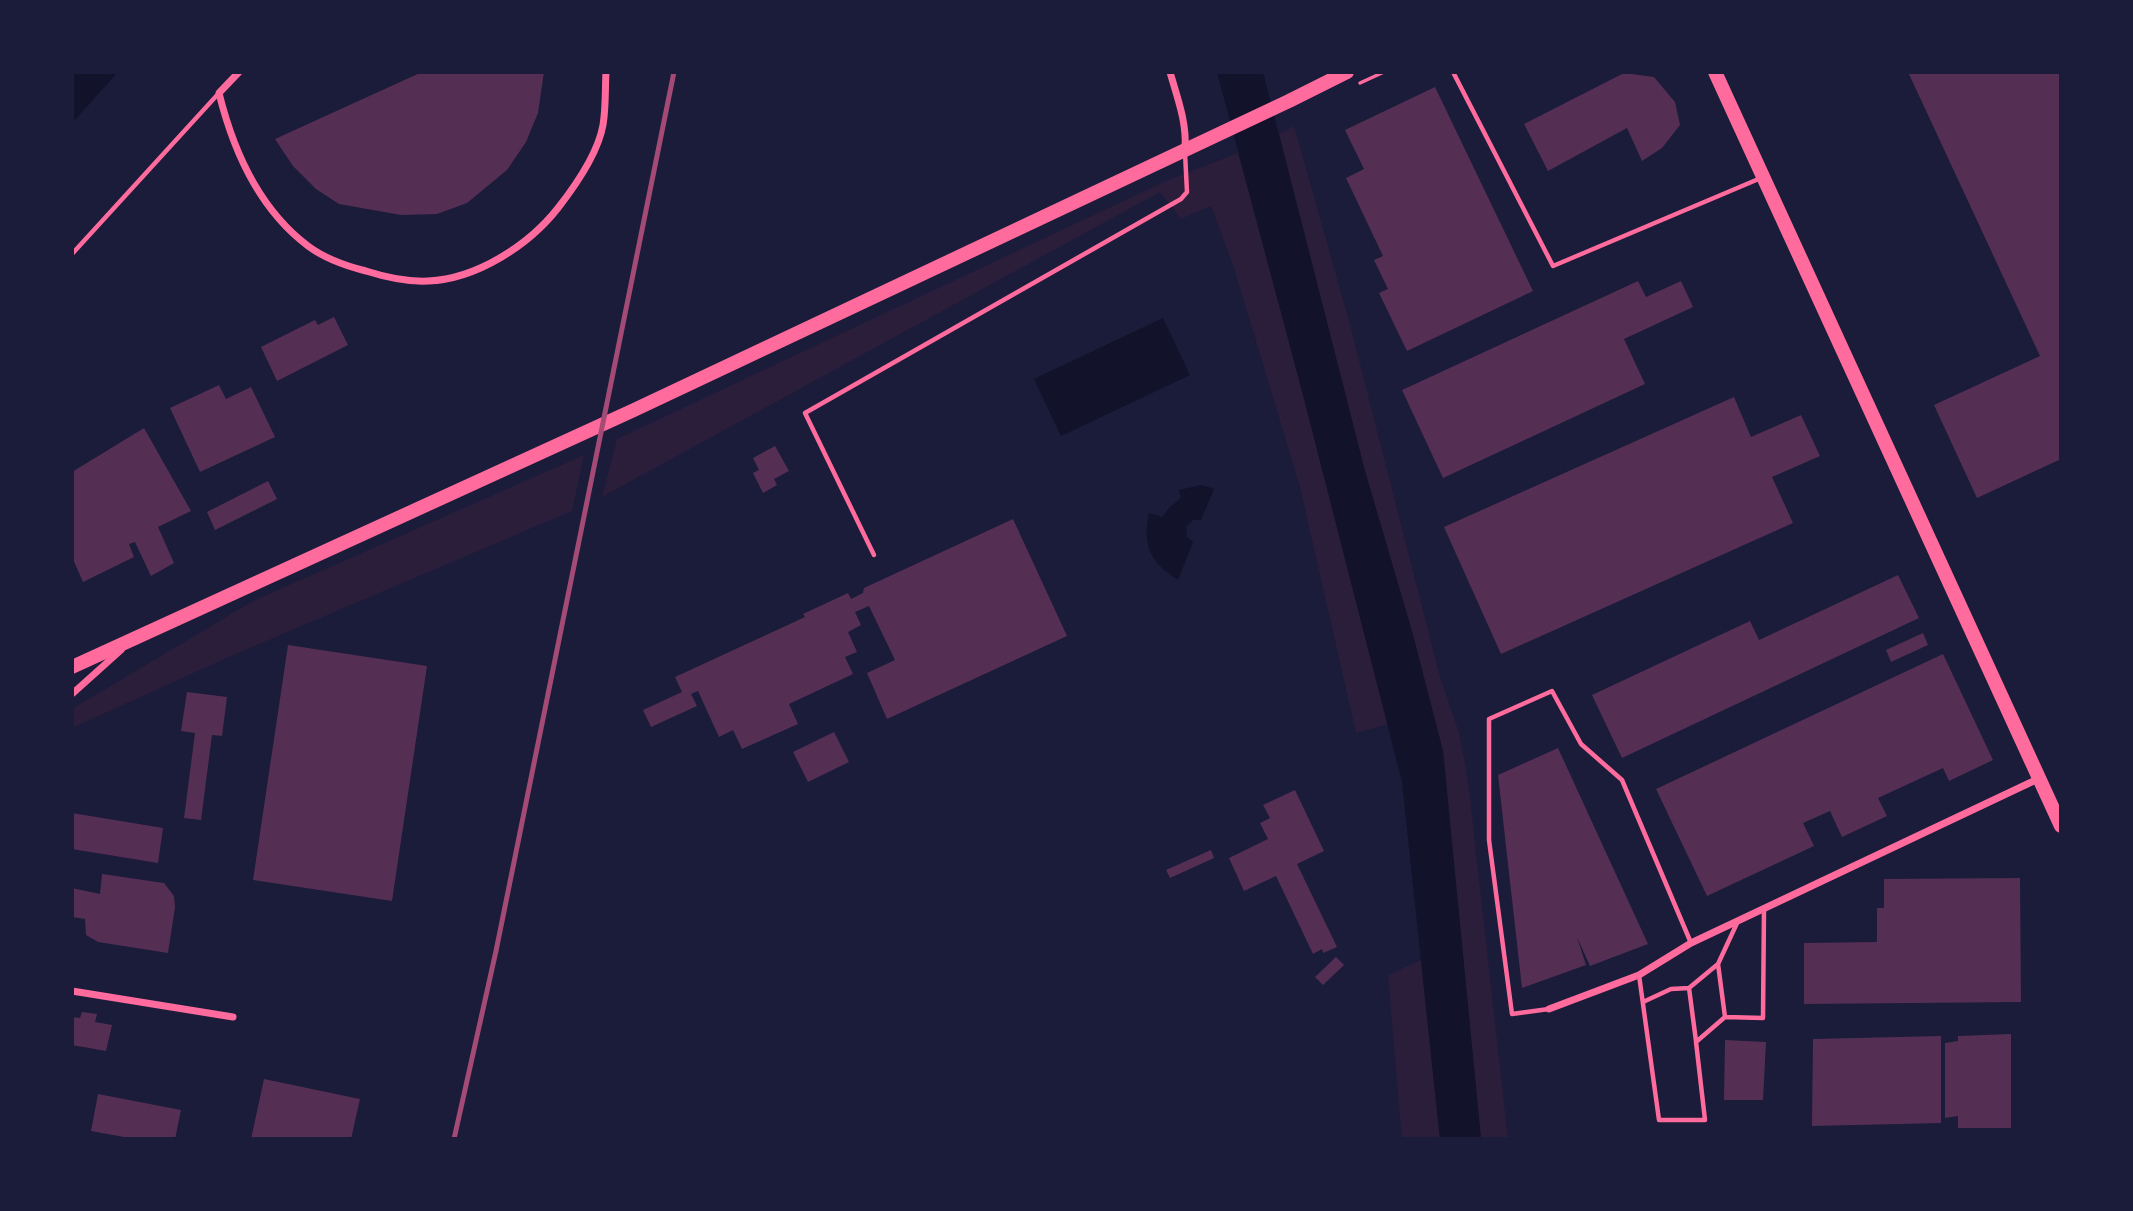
<!DOCTYPE html>
<style>
body{margin:0}
#map{position:relative;width:2133px;height:1211px;overflow:hidden;background:#1b1b3a;font-family:"Alegreya Sans",sans-serif}
canvas{display:block}
.frame{position:absolute;inset:0;border:74px solid #1b1b3a;pointer-events:none}
</style>
<div id="map">
<canvas width="2133" height="1211"></canvas>
<div class="frame"></div>
</div>
<script>
const g = document.querySelector('canvas').getContext('2d');
g.lineJoin = 'round';
function fillPath(path, color) { g.fillStyle = color; g.fill(path, 'evenodd'); }
function trace(path, color, width, dash) { g.strokeStyle = color; g.lineWidth = width; g.lineCap = dash ? 'butt' : 'round'; g.setLineDash(dash || []); g.stroke(path); }
fillPath(new Path2D(`
 M 1294,126 L 1348,317 L 1440,677 L 1459,732 L 1468,780 L 1508,1139 L 1481,1139 L 1443,751 L 1413,635 L 1365,471 L 1279,134 Z
 M 1238,153 L 1302,391 L 1388,724 L 1356,733 L 1300,487 L 1234,268 L 1211,206 L 1181,219 L 1160,192 L 602,497 L 617,439 L 1166,181 Z
 M 584,455 L 572,511 L 238,653 L 72,728 L 72,709 L 253,601 Z
 M 1421,960 L 1440,1139 L 1402,1139 L 1388,975 Z`), '#2a1e3b');
fillPath(new Path2D(`
 M 74,72 L 118,72 L 72,123 L 72,74 Z
 M 1217,72 L 1263,72 L 1365,471 L 1413,635 L 1443,751 L 1481,1139 L 1440,1139 L 1402,782 L 1302,391 Z
 M 1163,318 L 1190,375 L 1061,436 L 1034,379 Z
 M 1202,485 L 1214,489 L 1201,520 L 1193,520 L 1186,527 L 1187,537 L 1193,542 L 1178,580 C 1150,562 1142,545 1149,513 L 1162,517 L 1169,508 L 1181,498 L 1179,490 Z`), '#12122b');
fillPath(new Path2D(`
 M 422,72 L 544,72 L 538,113 L 526,142 L 507,170 L 467,203 L 437,214 L 401,215 L 339,204 L 316,189 L 293,166 L 275,139 Z
 M 1908,72 L 2061,72 L 2061,459 L 1977,498 L 1934,405 L 2040,356 Z
 M 1624,73 L 1654,77 L 1675,102 L 1680,125 L 1662,148 L 1642,161 L 1627,128 L 1548,171 L 1524,124 Z
 M 1435,87 L 1533,291 L 1407,351 L 1379,293 L 1388,289 L 1374,260 L 1383,256 L 1346,178 L 1364,169 L 1345,130 Z
 M 1638,281 L 1646,297 L 1681,281 L 1693,307 L 1624,339 L 1645,384 L 1443,478 L 1402,390 Z
 M 334,317 L 348,345 L 277,381 L 261,347 L 315,320 L 318,325 Z
 M 219,385 L 226,399 L 251,387 L 275,437 L 200,472 L 170,408 Z
 M 1734,397 L 1751,437 L 1801,415 L 1820,456 L 1772,477 L 1793,523 L 1501,654 L 1444,527 Z
 M 144,428 L 191,511 L 158,527 L 174,563 L 151,576 L 135,542 L 129,544 L 134,557 L 83,582 L 72,557 L 72,472 Z
 M 775,446 L 789,471 L 774,479 L 777,485 L 763,493 L 753,473 L 759,470 L 753,458 Z
 M 268,481 L 277,499 L 215,530 L 207,512 Z
 M 1013,519 L 1067,636 L 887,719 L 867,673 L 895,660 L 869,606 L 855,612 L 861,625 L 848,632 L 857,652 L 845,657 L 853,674 L 789,704 L 798,724 L 742,749 L 733,730 L 719,737 L 698,691 L 691,694 L 697,706 L 651,727 L 643,710 L 682,692 L 675,677 L 805,617 L 803,614 L 848,593 L 851,599 L 863,593 L 864,588 Z
 M 1898,575 L 1919,618 L 1622,758 L 1592,695 L 1750,621 L 1759,640 Z
 M 1923,633 L 1928,645 L 1891,662 L 1886,650 Z
 M 288,645 L 427,666 L 392,901 L 253,880 Z
 M 1943,654 L 1993,760 L 1949,781 L 1943,768 L 1878,798 L 1887,816 L 1842,837 L 1830,811 L 1803,823 L 1814,846 L 1707,896 L 1656,789 Z
 M 187,692 L 227,697 L 222,736 L 212,735 L 201,820 L 184,818 L 195,733 L 181,731 Z
 M 834,732 L 849,762 L 808,782 L 793,752 Z
 M 1558,748 L 1648,944 L 1590,966 L 1577,937 L 1586,965 L 1522,988 L 1498,775 Z
 M 1295,790 L 1324,851 L 1297,864 L 1337,947 L 1323,953 L 1322,949 L 1313,954 L 1276,876 L 1244,891 L 1229,858 L 1268,839 L 1260,823 L 1270,818 L 1263,805 Z
 M 72,813 L 163,828 L 158,863 L 72,849 Z
 M 1211,850 L 1214,858 L 1170,878 L 1166,870 Z
 M 102,874 L 164,883 L 174,896 L 175,907 L 168,953 L 98,942 L 86,935 L 85,919 L 72,917 L 72,888 L 100,894 Z
 M 2020,878 L 2021,1002 L 1804,1004 L 1804,943 L 1877,942 L 1877,908 L 1884,908 L 1884,879 Z
 M 1336,957 L 1344,965 L 1323,985 L 1315,977 Z
 M 82,1012 L 97,1014 L 95,1022 L 112,1025 L 106,1051 L 72,1045 L 72,1017 L 80,1018 Z
 M 2011,1034 L 2011,1128 L 1958,1128 L 1958,1116 L 1945,1118 L 1945,1043 L 1958,1041 L 1958,1036 Z
 M 1941,1036 L 1941,1123 L 1812,1126 L 1813,1039 Z
 M 1725,1040 L 1766,1042 L 1763,1100 L 1724,1100 Z
 M 264,1079 L 360,1099 L 351,1139 L 251,1139 Z
 M 98,1094 L 181,1110 L 175,1139 L 135,1139 L 91,1131 Z`), '#542f53');
trace(new Path2D(`
 M 1360,83 L 1384,72`), '#ff6b9d', 3.5);
trace(new Path2D(`
 M 1453,72 L 1553,266 L 1761,178
 M 72,254 L 219,93
 M 874,555 L 805,413 L 1181,199 L 1187,192 L 1185,153
 M 1639,975 L 1659,1120 L 1705,1120 L 1696,1042 L 1725,1017 L 1763,1018 L 1764,908
 M 1643,1002 L 1671,989 L 1689,988
 M 1549,1009 L 1512,1014 L 1489,840 L 1489,719 L 1552,691 L 1581,744 L 1622,780 L 1691,943
 M 1725,1017 L 1718,964 L 1738,921
 M 1696,1041 L 1689,988 L 1718,964`), '#ff6b9d', 4.5);
trace(new Path2D(`
 M 239,72 L 219,93 C 233,150 259,209 308,246 C 324,258 346,266 366,271 C 385,277 408,282 428,281 C 477,279 529,245 558,208 C 576,185 598,153 603,125 C 606,107 605,89 606,72
 M 1170,72 C 1177,97 1187,122 1185,149
 M 72,694 L 121,650
 M 72,991 L 233,1017
 M 1549,1009 L 1639,975 L 1691,943 L 2040,778`), '#ff6b9d', 7);
trace(new Path2D(`
 M 1715,72 L 2061,826
 M 72,667 L 634,410 L 1289,101 L 1347,72`), '#ff6b9d', 14);
trace(new Path2D(`
 M 454,1139 L 496,951 L 674,72`), '#a44b75', 5);
</script>
